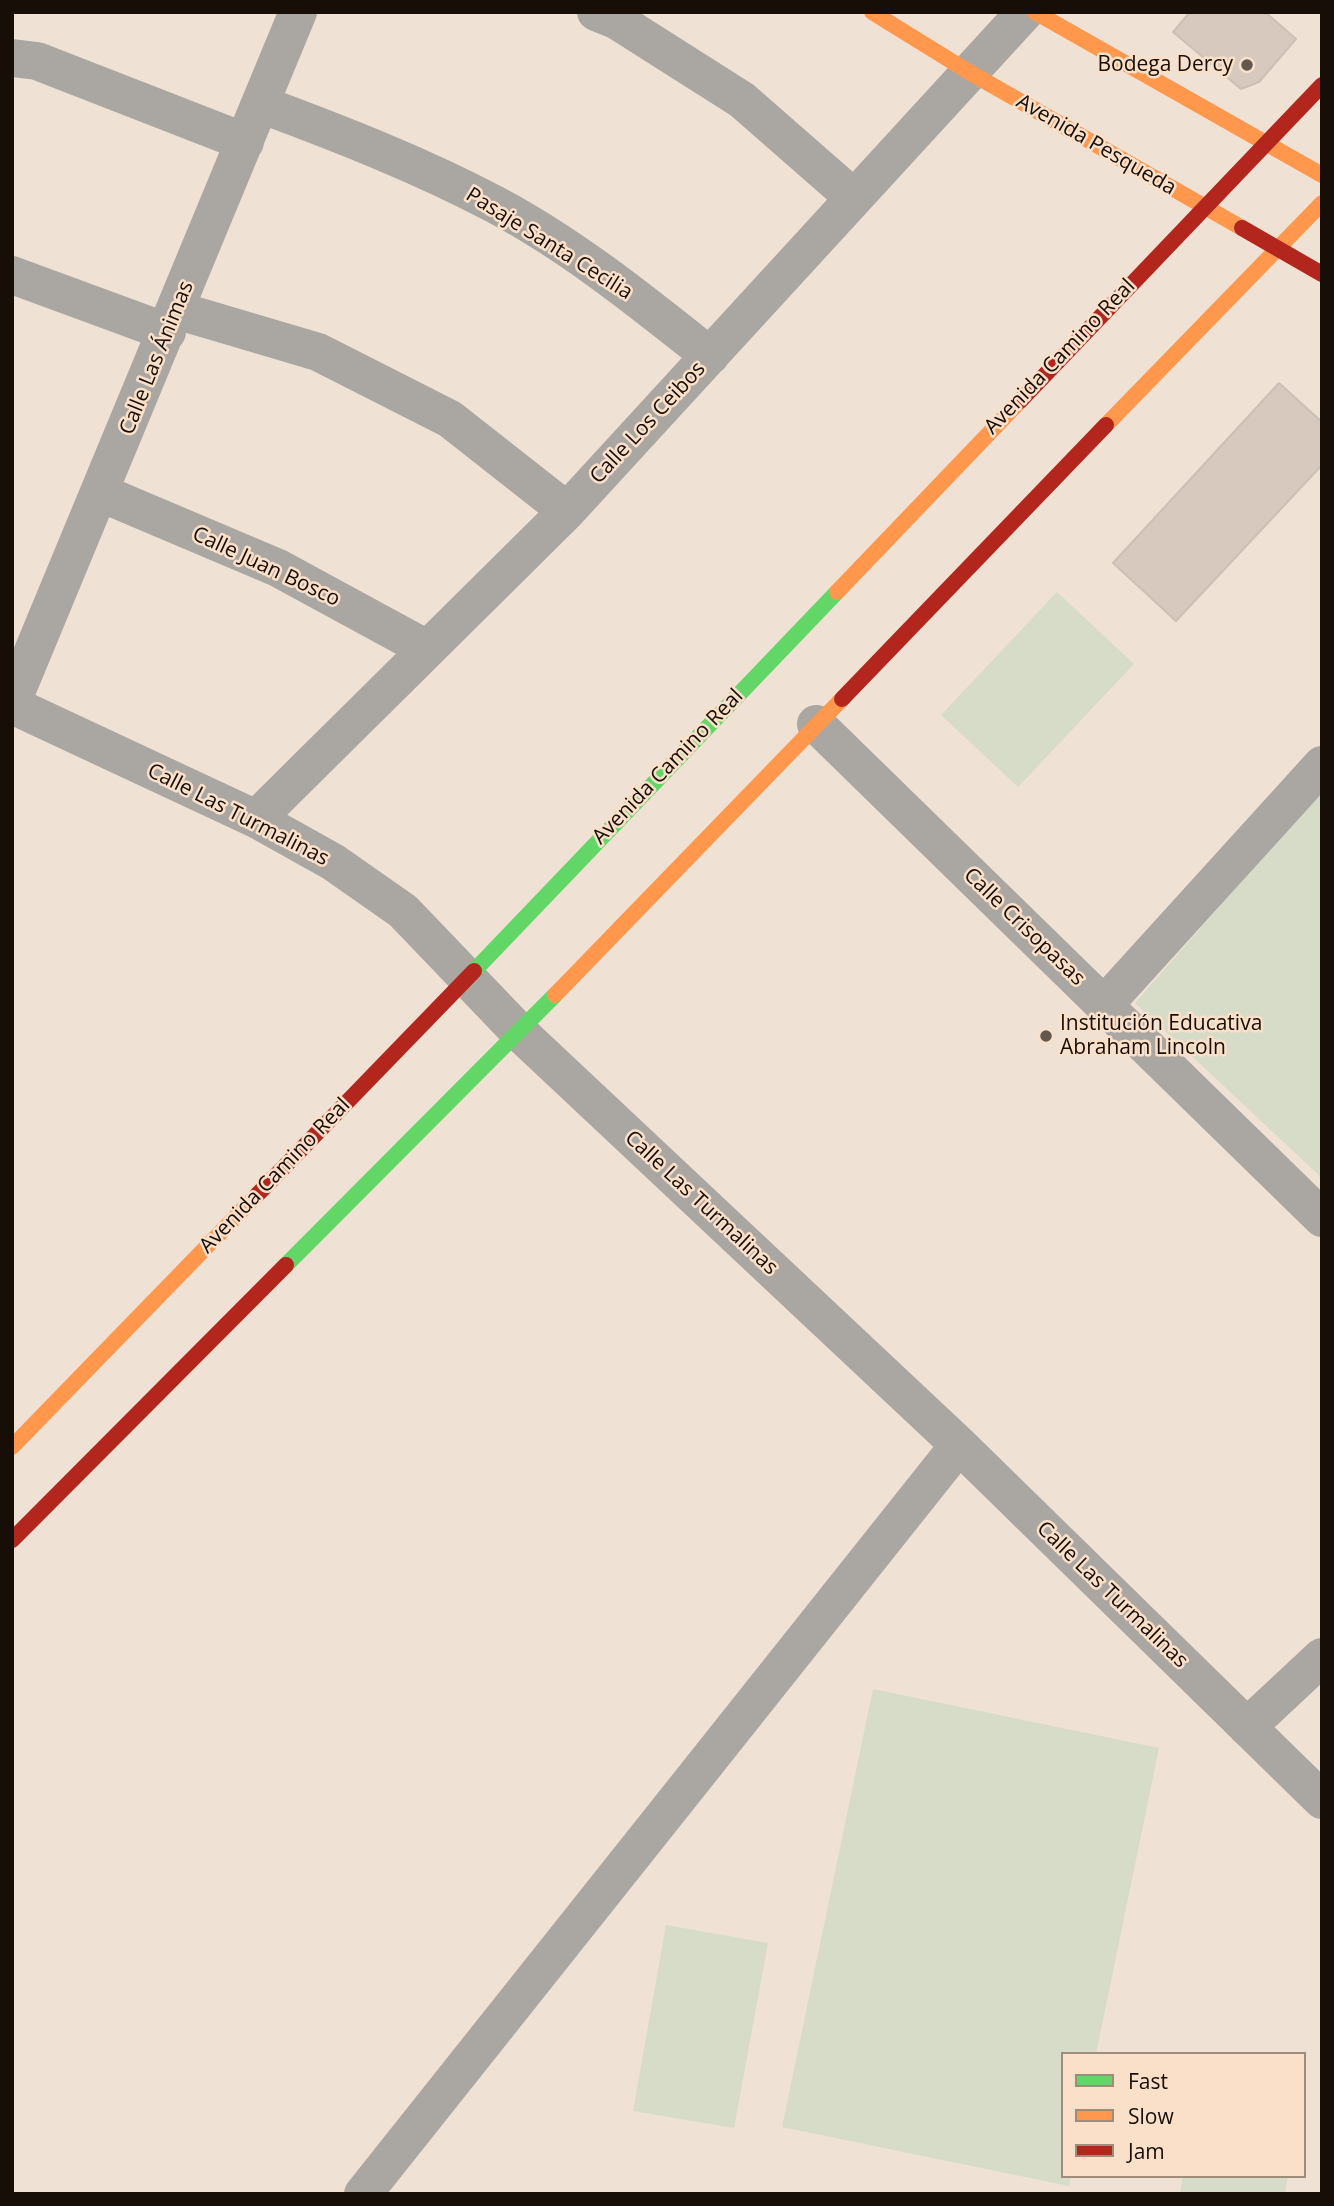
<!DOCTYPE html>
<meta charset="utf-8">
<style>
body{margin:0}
#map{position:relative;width:1334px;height:2206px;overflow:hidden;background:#efe1d4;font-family:"Open Sans",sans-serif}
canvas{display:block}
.frame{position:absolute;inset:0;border:14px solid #170e07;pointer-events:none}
.legend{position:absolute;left:1061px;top:2052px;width:245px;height:126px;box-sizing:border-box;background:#fae0c9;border:2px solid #9f8c7b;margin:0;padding:9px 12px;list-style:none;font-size:21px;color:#170e07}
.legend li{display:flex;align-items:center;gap:14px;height:35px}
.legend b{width:35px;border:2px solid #9f8c7b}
</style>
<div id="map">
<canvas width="1334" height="2206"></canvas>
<div class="frame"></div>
<ul class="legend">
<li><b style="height:9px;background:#63d668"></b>Fast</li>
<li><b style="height:9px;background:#ff974d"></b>Slow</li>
<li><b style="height:9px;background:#b3261e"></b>Jam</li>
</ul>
</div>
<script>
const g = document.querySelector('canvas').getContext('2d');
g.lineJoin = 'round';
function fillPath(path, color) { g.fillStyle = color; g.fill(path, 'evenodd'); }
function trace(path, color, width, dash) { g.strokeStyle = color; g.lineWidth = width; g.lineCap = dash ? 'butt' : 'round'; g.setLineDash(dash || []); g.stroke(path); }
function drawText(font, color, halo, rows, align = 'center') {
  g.font = font + ' "Open Sans",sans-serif'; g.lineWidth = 5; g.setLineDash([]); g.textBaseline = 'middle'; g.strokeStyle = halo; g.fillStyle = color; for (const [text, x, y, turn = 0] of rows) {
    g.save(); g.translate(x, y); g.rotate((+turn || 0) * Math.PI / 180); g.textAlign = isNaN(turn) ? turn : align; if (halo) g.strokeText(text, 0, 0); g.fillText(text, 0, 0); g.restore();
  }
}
fillPath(new Path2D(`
 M 1057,592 L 1134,664 L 1018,787 L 941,715 Z
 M 1322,789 L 1322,1178 L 1135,1003 Z
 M 873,1689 L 1159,1748 L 1096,2054 L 1063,2054 L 1063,2176 L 1071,2176 L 1069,2186 L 782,2127 Z
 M 666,1925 L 768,1943 L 734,2128 L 633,2111 Z
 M 1183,2176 L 1288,2176 L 1285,2194 L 1180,2194 Z`), '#d6dcc7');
const building = new Path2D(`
 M 1190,12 L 1265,12 L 1296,39 L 1259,82 L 1241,89 L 1173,32 Z
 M 1279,383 L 1322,422 L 1322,465 L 1176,621 L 1113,563 Z`);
fillPath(building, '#d7c9bd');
trace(building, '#ccc0b6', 2);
trace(new Path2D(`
 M 596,12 L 616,20 L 742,100 L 854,198
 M 12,58 L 37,61 L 245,142
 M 260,104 C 341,134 420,165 496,205 C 573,246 642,302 710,356
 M 12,275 L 167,332
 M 176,310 L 318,352 L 450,419 L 567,511
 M 101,493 L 278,568 L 427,649
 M 12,702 L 298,12
 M 12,705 L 256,819 L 333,862 L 403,911 L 519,1032 L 959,1445 L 1322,1800
 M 816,724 L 1322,1218
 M 256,819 L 567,511 L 1025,12
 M 1104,1005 L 1322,765
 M 1247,1727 L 1322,1657
 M 363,2194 L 959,1445`), '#aaa6a1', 38);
trace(new Path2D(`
 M 474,971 L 837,592
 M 286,1265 L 555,995`), '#63d668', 16);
trace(new Path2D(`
 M 872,12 L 969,72 L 1242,228
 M 1035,12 L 1322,175
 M 1106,425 L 1322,203
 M 837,592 L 1020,401
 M 555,995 L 842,699
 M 12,1447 L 256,1196`), '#ff974d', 16);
trace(new Path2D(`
 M 1242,228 L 1322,274
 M 1020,401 L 1322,85
 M 842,699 L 1106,425
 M 256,1196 L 474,971
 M 12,1540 L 286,1265`), '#b3261e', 16);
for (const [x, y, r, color] of [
 [1247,65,7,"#63584f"],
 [1046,1036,7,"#63584f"]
]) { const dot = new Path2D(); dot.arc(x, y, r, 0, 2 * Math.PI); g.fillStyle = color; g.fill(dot); trace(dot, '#fae0c9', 2.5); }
drawText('21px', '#170e07', '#fae0c9', [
 ["Bodega Dercy",1233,65],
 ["Institución Educativa",1060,1024,"left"],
 ["Abraham Lincoln",1060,1048,"left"]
], 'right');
drawText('21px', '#170e07', '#fae0c9', [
 ["Avenida Pesqueda",1096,145,30],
 ["Pasaje Santa Cecilia",549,244,32],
 ["Avenida Camino Real",1060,357,-46],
 ["Calle Las Ánimas",157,358,-68],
 ["Calle Los Ceibos",648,423,-47],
 ["Calle Juan Bosco",266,567,25],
 ["Avenida Camino Real",668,767,-46],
 ["Calle Las Turmalinas",238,815,27],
 ["Calle Crisopasas",1024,927,44],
 ["Avenida Camino Real",275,1176,-46],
 ["Calle Las Turmalinas",701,1203,43],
 ["Calle Las Turmalinas",1112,1595,44]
]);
</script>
